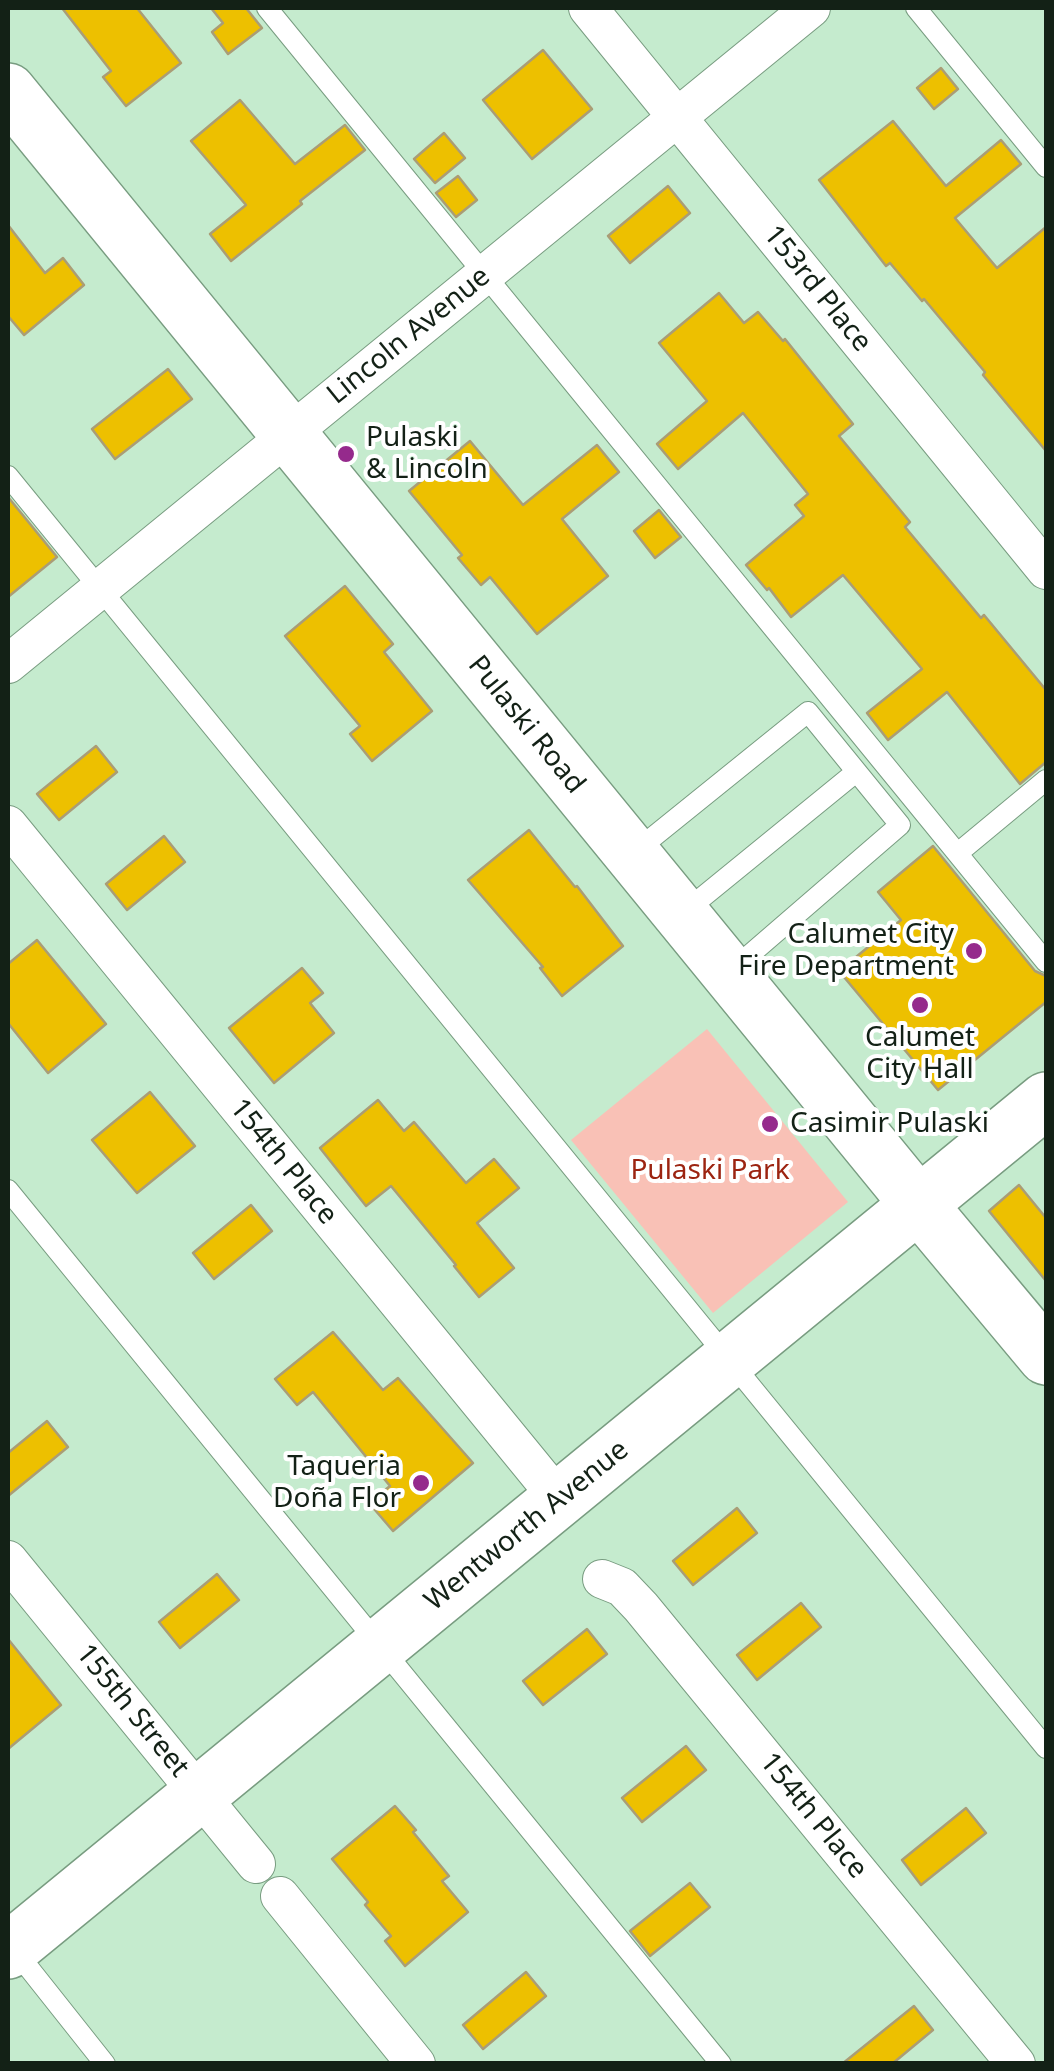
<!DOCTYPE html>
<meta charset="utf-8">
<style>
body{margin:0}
#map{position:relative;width:1054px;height:2071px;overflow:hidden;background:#c5ebce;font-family:"Noto Sans",sans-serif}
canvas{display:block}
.frame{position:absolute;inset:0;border:10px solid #132116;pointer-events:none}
</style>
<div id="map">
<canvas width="1054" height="2071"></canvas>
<div class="frame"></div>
</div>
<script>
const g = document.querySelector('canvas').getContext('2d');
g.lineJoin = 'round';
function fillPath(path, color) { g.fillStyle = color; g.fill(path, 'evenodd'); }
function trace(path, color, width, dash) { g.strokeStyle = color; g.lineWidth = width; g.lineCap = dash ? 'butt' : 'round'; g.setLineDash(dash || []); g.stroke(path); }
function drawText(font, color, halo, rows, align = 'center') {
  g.font = font + ' "Noto Sans",sans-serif'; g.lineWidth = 8; g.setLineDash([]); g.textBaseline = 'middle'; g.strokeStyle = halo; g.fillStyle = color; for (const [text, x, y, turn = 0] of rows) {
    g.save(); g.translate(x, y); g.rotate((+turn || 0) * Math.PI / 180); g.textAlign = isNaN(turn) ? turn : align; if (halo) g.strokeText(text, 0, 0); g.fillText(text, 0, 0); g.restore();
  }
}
fillPath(new Path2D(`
 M 707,1029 L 848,1202 L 713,1313 L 571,1140 Z`), '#f9c1b6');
const building = new Path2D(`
 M 62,8 L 137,8 L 181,63 L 126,106 L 103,77 L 111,71 Z
 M 211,8 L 246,8 L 262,28 L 228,54 L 212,32 L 223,23 Z
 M 543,50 L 592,109 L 532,159 L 483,100 Z
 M 941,68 L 958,89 L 934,109 L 917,88 Z
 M 240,100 L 295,164 L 345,125 L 365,150 L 300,201 L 302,204 L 231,261 L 210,234 L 246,205 L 191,141 Z
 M 893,121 L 946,186 L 1001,140 L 1021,164 L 955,218 L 997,268 L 1046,227 L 1046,451 L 983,375 L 985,372 L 924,299 L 922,301 L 890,263 L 886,266 L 819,180 Z
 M 444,133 L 465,158 L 435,183 L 414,159 Z
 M 458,176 L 477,200 L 456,217 L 436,193 Z
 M 668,186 L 690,213 L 630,263 L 608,236 Z
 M 8,225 L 45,273 L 63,258 L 84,285 L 24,335 L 8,316 Z
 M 719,293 L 744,323 L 758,312 L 783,341 L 785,339 L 853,424 L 839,436 L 910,522 L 905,527 L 981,618 L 984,615 L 1046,690 L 1046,762 L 1020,784 L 947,692 L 888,740 L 867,713 L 922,669 L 843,575 L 791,617 L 769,588 L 767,590 L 746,565 L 804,516 L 795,505 L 808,494 L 743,413 L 678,469 L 657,444 L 707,401 L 659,343 Z
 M 168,369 L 192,399 L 115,459 L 92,429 Z
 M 470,441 L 523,505 L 597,445 L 619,472 L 562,519 L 608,576 L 537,634 L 490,577 L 481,585 L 458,558 L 462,555 L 409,491 Z
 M 8,497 L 57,557 L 8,597 Z
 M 659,510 L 681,537 L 655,558 L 634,531 Z
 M 345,586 L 393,644 L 384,652 L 432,711 L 372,761 L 350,734 L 360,726 L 285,636 Z
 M 96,746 L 117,772 L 59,820 L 37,794 Z
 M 529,830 L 575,887 L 577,886 L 623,946 L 562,996 L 540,968 L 543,967 L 468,880 Z
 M 164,836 L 185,862 L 127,910 L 106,884 Z
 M 933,846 L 1035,971 L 1046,976 L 1046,1002 L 938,1090 L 839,971 L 901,920 L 878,892 Z
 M 37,940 L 106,1024 L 48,1073 L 8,1023 L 8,964 Z
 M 302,968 L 323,993 L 310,1003 L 334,1033 L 274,1083 L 229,1028 Z
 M 150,1092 L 195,1146 L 137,1193 L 92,1140 Z
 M 378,1100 L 404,1131 L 414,1122 L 466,1183 L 494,1159 L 519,1188 L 477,1223 L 514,1268 L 479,1297 L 454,1266 L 456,1265 L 391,1186 L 366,1206 L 320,1148 Z
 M 1019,1185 L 1046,1218 L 1046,1281 L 989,1211 Z
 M 251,1205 L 272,1231 L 214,1279 L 193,1253 Z
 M 333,1332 L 383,1390 L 398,1378 L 473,1463 L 393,1531 L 369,1503 L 390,1486 L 313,1392 L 297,1405 L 275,1379 Z
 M 47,1421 L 68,1447 L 8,1496 L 8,1453 Z
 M 737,1508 L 757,1533 L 693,1585 L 673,1561 Z
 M 217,1574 L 239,1600 L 180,1648 L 159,1622 Z
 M 801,1603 L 821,1627 L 757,1680 L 737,1655 Z
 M 587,1629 L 607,1654 L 543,1705 L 523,1681 Z
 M 8,1639 L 61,1705 L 8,1749 Z
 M 686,1746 L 706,1770 L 642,1822 L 622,1798 Z
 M 395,1806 L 416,1830 L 413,1832 L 449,1876 L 442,1881 L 468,1912 L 405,1966 L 385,1941 L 391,1936 L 365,1905 L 368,1902 L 332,1859 Z
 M 966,1808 L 986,1833 L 921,1885 L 902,1860 Z
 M 690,1883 L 710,1907 L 650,1956 L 630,1931 Z
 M 526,1972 L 546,1996 L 483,2049 L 463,2025 Z
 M 914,2006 L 933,2030 L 892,2064 L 842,2064 Z`);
fillPath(building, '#edc000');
trace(building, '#aa9d76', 2.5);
const lane = new Path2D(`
 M 267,8 L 1046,962
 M 916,8 L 1046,167
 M 8,476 L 1046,1748
 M 958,853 L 1046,780
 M 632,854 L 808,712 L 900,825 L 731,971
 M 683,913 L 856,772
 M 8,1190 L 721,2064
 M 13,1948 L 105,2064`);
const street = new Path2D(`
 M 588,8 L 1046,570
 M 8,664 L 811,8
 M 8,825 L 559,1499
 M 8,1560 L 256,1864
 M 602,1579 L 622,1587 L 641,1607 L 1016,2064
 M 280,1896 L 416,2064`);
const secondary = new Path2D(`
 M 8,91 L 919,1205 L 1046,1357
 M 8,1951 L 1046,1100`);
trace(lane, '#789c80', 22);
trace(street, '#789c80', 40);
trace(secondary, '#789c80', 58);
trace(lane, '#fff', 20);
trace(street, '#fff', 38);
trace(secondary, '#fff', 55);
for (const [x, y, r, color] of [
 [346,454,10,"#952a8c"],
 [974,951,10,"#952a8c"],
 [920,1005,10,"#952a8c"],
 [770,1124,10,"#952a8c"],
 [421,1483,10,"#952a8c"]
]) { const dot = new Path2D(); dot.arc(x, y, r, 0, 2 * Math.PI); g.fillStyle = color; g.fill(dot); trace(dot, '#fff', 4); }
drawText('28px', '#132116', '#fff', [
 ["153rd Place",817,289,51],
 ["Lincoln Avenue",409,336,-39],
 ["Pulaski Road",526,725,51],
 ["154th Place",283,1162,51],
 ["Wentworth Avenue",527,1526,-39],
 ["155th Street",132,1711,51],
 ["154th Place",813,1816,51]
]);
drawText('28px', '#132116', '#fff', [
 ["Pulaski",366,438],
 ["& Lincoln",366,470],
 ["Calumet City",954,935,"right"],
 ["Fire Department",954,967,"right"],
 ["Calumet",920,1038,"center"],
 ["City Hall",920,1070,"center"],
 ["Casimir Pulaski",790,1124],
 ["Taqueria",401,1467,"right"],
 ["Doña Flor",401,1499,"right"]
], 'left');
drawText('28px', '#9c2411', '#fff', [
 ["Pulaski Park",710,1171]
]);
</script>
